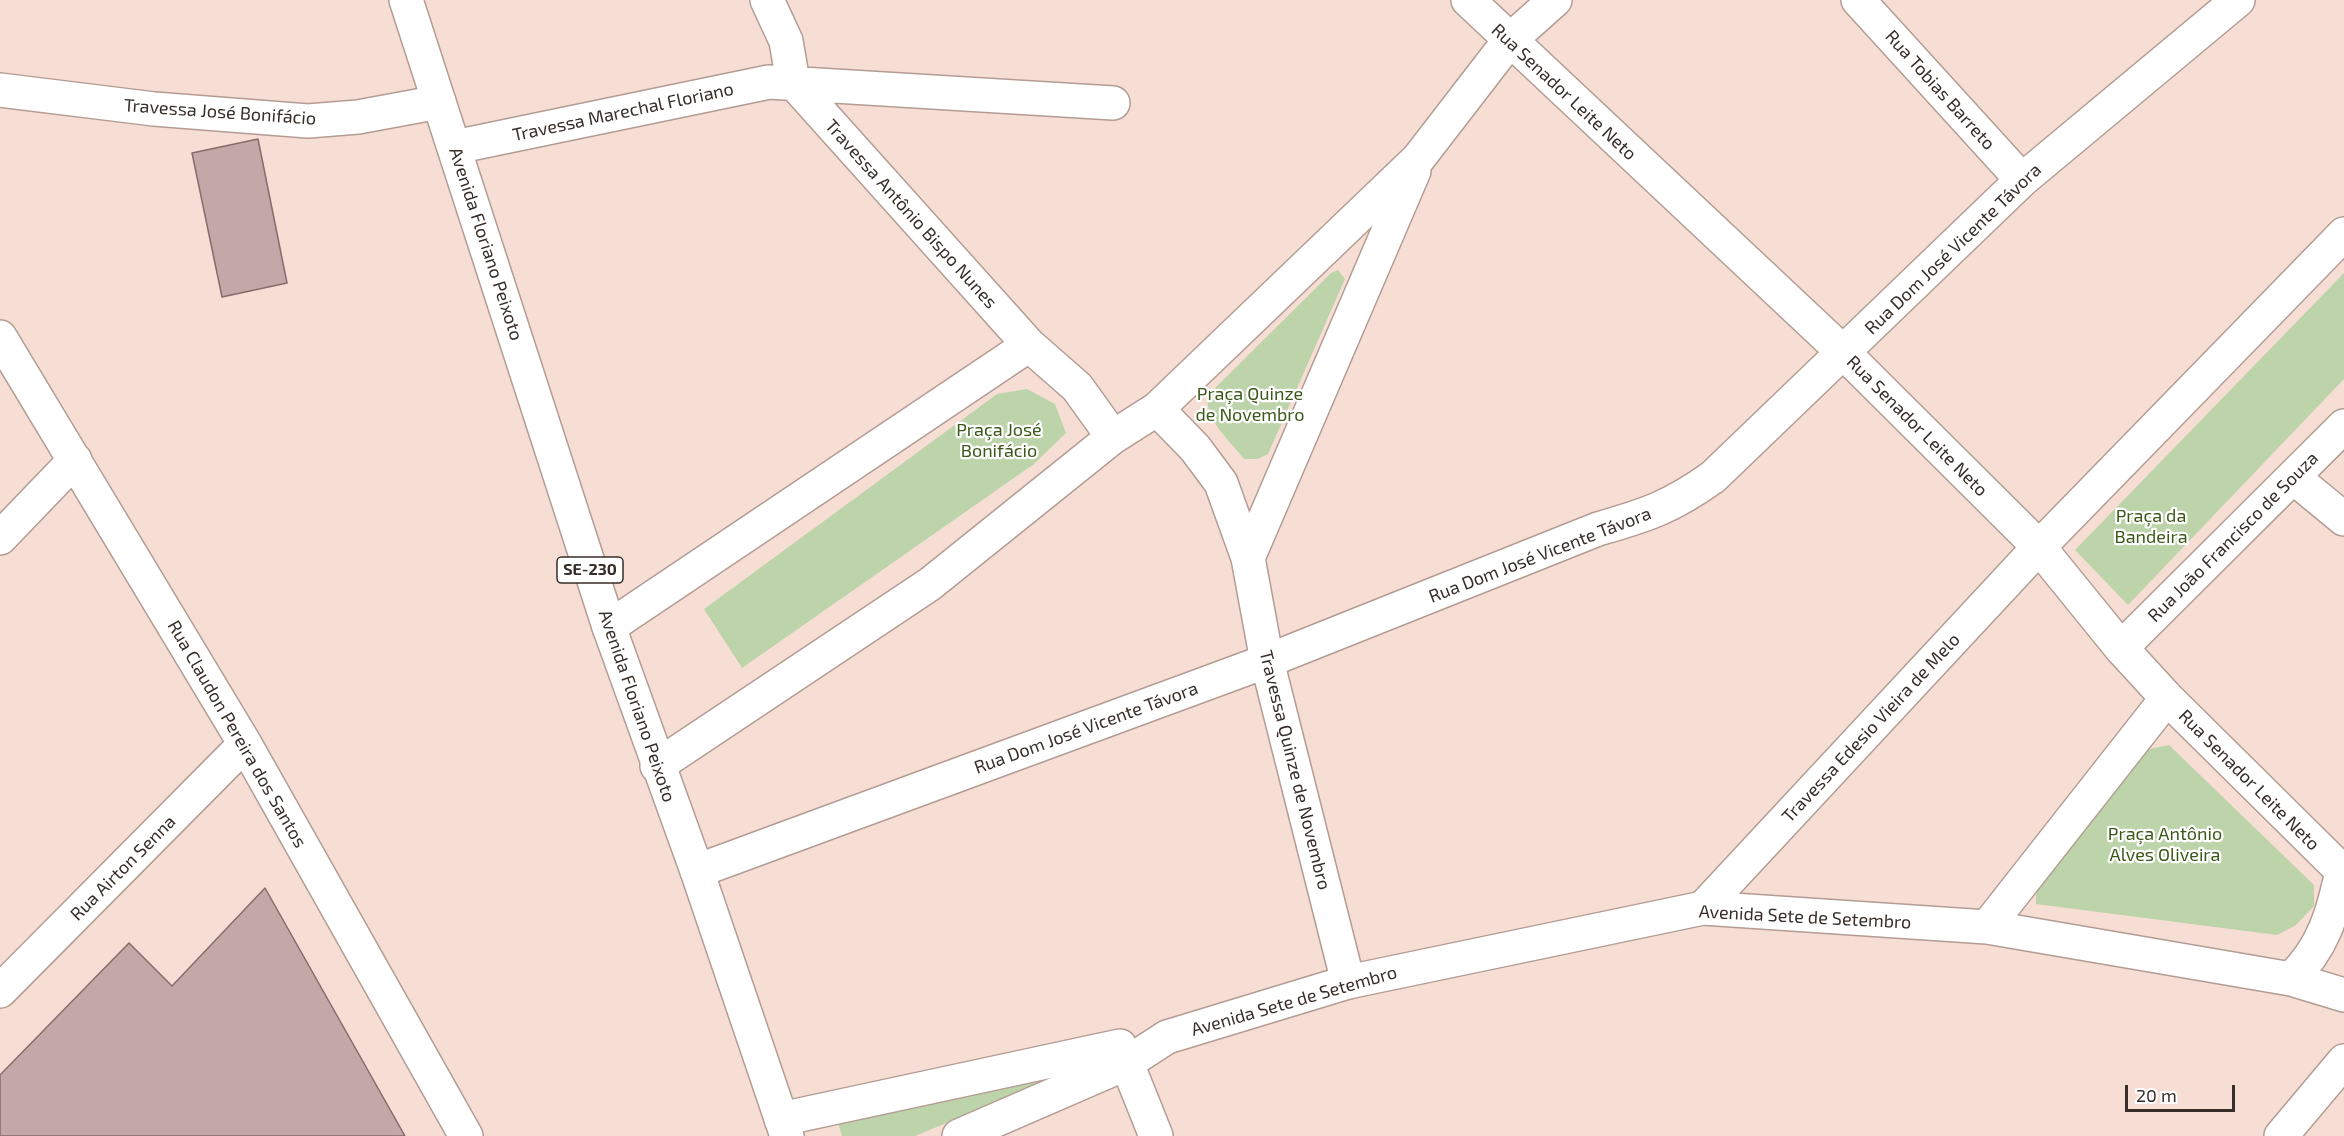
<!DOCTYPE html>
<meta charset="utf-8">
<style>
body{margin:0}
#map{position:relative;width:2344px;height:1136px;overflow:hidden;background:#f7ded5;font-family:"Exo 2",sans-serif}
canvas{display:block}
.scale{position:absolute;left:2125px;top:1085px;width:110px;height:27px;box-sizing:border-box;border:3px solid #372e2a;border-top:0;padding-left:8px;font-size:18px;line-height:21px;white-space:nowrap;color:#372e2a;-webkit-text-stroke:4px #fff;paint-order:stroke}
</style>
<div id="map">
<canvas width="2344" height="1136"></canvas>
<div class="scale">20 m</div>
</div>
<script>
const g = document.querySelector('canvas').getContext('2d');
g.lineJoin = 'round';
function fillPath(path, color) { g.fillStyle = color; g.fill(path, 'evenodd'); }
function trace(path, color, width, dash) { g.strokeStyle = color; g.lineWidth = width; g.lineCap = dash ? 'butt' : 'round'; g.setLineDash(dash || []); g.stroke(path); }
function drawText(font, color, halo, rows, align = 'center') {
  g.font = font + ' "Exo 2",sans-serif'; g.lineWidth = 4.5; g.setLineDash([]); g.textBaseline = 'middle'; g.strokeStyle = halo; g.fillStyle = color; for (const [text, x, y, turn = 0] of rows) {
    g.save(); g.translate(x, y); g.rotate((+turn || 0) * Math.PI / 180); g.textAlign = isNaN(turn) ? turn : align; if (halo) g.strokeText(text, 0, 0); g.fillText(text, 0, 0); g.restore();
  }
}
fillPath(new Path2D(`
 M 1338,270 L 1345,279 L 1268,454 L 1258,459 L 1244,459 C 1231,442 1201,416 1209,394 L 1331,273 Z
 M 2344,273 L 2344,379 L 2128,605 L 2075,550 Z
 M 1027,389 L 1055,404 L 1066,433 L 1034,464 L 742,668 L 704,609 L 997,394 Z
 M 2169,745 L 2314,885 L 2314,906 L 2296,925 L 2277,935 L 2036,904 L 2036,891 L 2140,751 Z
 M 1051,1068 L 1052,1079 L 915,1136 L 842,1136 L 837,1120 Z`), '#bdd3aa');
const building = new Path2D(`
 M 258,139 L 287,283 L 222,297 L 192,153 Z
 M 265,888 L 405,1136 L 0,1136 L 0,1075 L 129,943 L 172,986 Z`);
fillPath(building, '#c2a9a7');
trace(building, '#846d6b', 1.5);
const minor = new Path2D(`
 M 767,0 L 786,41 L 793,82 L 1029,345 L 1077,387 L 1113,437
 M 1858,0 L 2022,180
 M 0,90 L 154,109 L 308,121 L 358,117 L 439,102
 M 455,147 L 769,82 L 1113,103
 M 0,337 L 245,744 L 466,1136
 M 1157,409 L 1195,448 L 1221,483 L 1248,558 L 1267,661 L 1348,982
 M 2293,477 L 2344,519
 M 0,538 L 75,460
 M 1248,558 L 1414,171
 M 609,627 L 1029,345
 M 2121,648 L 2344,426
 M 657,766 L 930,584 L 1113,437 L 1157,409 L 1418,159 L 1509,41 L 1555,0
 M 697,871 L 1267,661 L 1598,529 C 1647,515 1671,507 1713,477 L 2022,180 L 2238,0
 M 1703,908 L 2039,547 L 2344,234
 M 0,991 L 245,744
 M 781,1119 L 1120,1046 L 1156,1136
 M 2281,1136 L 2344,1061`);
const major = new Path2D(`
 M 406,0 L 609,627 L 697,871 L 787,1136
 M 1468,0 L 1844,353 L 2039,547 L 2121,648 L 2167,698 L 2344,873
 M 1987,927 L 2167,698
 M 2291,979 C 2323,948 2333,914 2342,871
 M 959,1136 L 1127,1063 L 1167,1037 L 1348,982 L 1703,908 L 1987,927 L 2291,979 L 2344,995`);
trace(minor, '#b39c93', 36);
trace(major, '#b39c93', 36);
trace(minor, '#fff', 33);
trace(major, '#fff', 33);
for (const [x, y, w] of [
 [590,570,66]
]) { const box = new Path2D(); box.roundRect(x - w / 2, y - 13, w, 26, 4.5); g.fillStyle = '#fff'; g.fill(box); trace(box, '#372e2a', 1.5); }
drawText('bold 16px', '#372e2a', null, [
 ["SE-230",590,570]
]);
drawText('18px', '#372e2a', '#fff', [
 ["Rua Tobias Barreto",1940,90,48],
 ["Rua Senador Leite Neto",1564,92,43],
 ["Travessa José Bonifácio",220,112,4],
 ["Travessa Marechal Floriano",623,112,-12],
 ["Travessa Antônio Bispo Nunes",911,214,48],
 ["Avenida Floriano Peixoto",486,244,72],
 ["Rua Dom José Vicente Távora",1953,249,-44],
 ["Rua Senador Leite Neto",1917,426,45],
 ["Rua João Francisco de Souza",2233,537,-45],
 ["Rua Dom José Vicente Távora",1540,555,-21],
 ["Avenida Floriano Peixoto",637,706,71],
 ["Rua Dom José Vicente Távora",1086,728,-20],
 ["Travessa Edesio Vieira de Melo",1871,728,-47],
 ["Rua Claudon Pereira dos Santos",237,734,60],
 ["Travessa Quinze de Novembro",1295,770,76],
 ["Rua Senador Leite Neto",2249,780,45],
 ["Rua Airton Senna",123,868,-45],
 ["Avenida Sete de Setembro",1805,917,3],
 ["Avenida Sete de Setembro",1294,1001,-16]
]);
drawText('18px', '#3b5819', '#fff', [
 ["Praça Quinze",1250,394],
 ["de Novembro",1250,415],
 ["Praça José",999,430],
 ["Bonifácio",999,451],
 ["Praça da",2151,516],
 ["Bandeira",2151,537],
 ["Praça Antônio",2165,834],
 ["Alves Oliveira",2165,855]
]);
</script>
